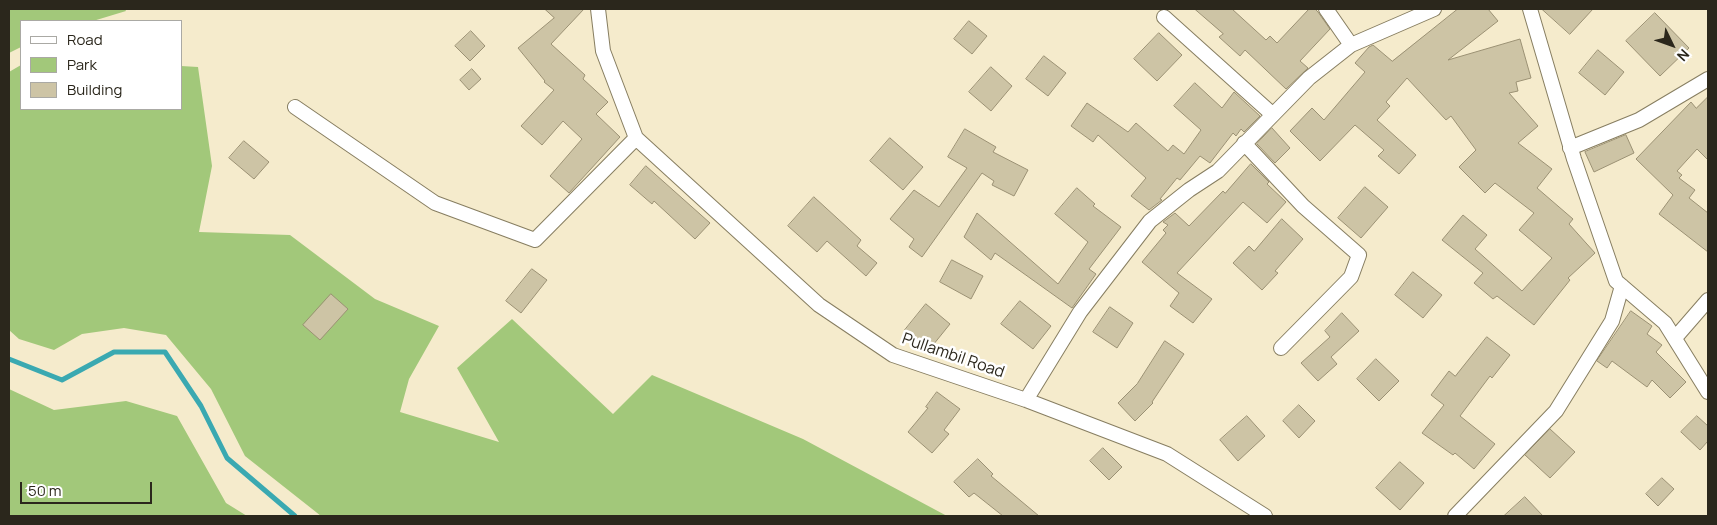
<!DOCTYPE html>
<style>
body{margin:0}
#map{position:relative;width:1717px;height:525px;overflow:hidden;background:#f5ebcc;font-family:Manrope,sans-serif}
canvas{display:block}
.frame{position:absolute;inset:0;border:10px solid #2b271c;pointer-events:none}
.legend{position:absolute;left:20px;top:20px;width:162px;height:90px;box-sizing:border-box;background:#fff;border:1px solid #aaa9a4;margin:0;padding:6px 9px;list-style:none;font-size:15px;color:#2b271c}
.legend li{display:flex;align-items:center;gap:10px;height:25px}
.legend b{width:25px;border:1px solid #aaa9a4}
.north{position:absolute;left:1647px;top:20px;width:50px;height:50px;-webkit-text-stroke:4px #fff;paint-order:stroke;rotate:132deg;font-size:14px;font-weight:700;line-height:20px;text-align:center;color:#2b271c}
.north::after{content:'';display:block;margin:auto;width:18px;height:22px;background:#2b271c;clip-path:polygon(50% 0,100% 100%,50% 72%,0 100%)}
.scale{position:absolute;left:20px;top:482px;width:132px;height:22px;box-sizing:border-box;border:2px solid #2b271c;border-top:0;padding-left:6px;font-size:15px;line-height:18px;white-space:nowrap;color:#2b271c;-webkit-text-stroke:4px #fff;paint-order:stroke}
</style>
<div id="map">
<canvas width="1717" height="525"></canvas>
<div class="frame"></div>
<ul class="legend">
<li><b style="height:6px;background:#fff"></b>Road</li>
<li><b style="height:14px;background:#a2c87a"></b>Park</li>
<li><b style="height:14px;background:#cdc4a5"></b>Building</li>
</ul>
<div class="north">N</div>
<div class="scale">50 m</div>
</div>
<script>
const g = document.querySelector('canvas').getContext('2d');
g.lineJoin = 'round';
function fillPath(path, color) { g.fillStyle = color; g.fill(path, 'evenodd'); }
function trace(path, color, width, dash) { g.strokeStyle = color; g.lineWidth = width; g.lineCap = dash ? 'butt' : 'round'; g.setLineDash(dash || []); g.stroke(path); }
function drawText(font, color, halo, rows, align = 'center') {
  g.font = font + ' Manrope,sans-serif'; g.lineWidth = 5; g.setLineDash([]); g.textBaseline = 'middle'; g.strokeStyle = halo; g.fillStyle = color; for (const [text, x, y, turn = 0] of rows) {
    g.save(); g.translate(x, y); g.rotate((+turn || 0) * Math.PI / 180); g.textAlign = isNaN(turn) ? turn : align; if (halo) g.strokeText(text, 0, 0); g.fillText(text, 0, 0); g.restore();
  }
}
fillPath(new Path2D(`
 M 9,9 L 125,9 L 126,11 L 93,21 L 21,21 L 21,47 L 9,53 Z
 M 21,65 L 21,109 L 181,109 L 181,66 L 198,67 L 212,166 L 199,232 L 290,235 L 375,299 L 439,326 L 409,379 L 400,412 L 499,442 L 457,368 L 512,319 L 613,414 L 652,375 L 803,439 L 947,516 L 321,516 L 245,456 L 211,389 L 166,335 L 124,328 L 82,334 L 54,350 L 19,339 L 9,330 L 9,72 Z
 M 9,389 L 54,410 L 126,401 L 177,416 L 226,503 L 247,516 L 9,516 Z`), '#a2c87a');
trace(new Path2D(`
 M 9,359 L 62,380 L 114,352 L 165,352 L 201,406 L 227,458 L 295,516`), '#3aa9b1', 5);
const building = new Path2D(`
 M 545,9 L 584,9 L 551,44 L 585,75 L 583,79 L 608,102 L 596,114 L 620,137 L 569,193 L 550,176 L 582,139 L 563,121 L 542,145 L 521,126 L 554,90 L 544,82 L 545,81 L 518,48 L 554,18 Z
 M 1195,9 L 1232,9 L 1266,40 L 1270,36 L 1277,43 L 1309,9 L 1315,9 L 1318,12 L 1330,29 L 1300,61 L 1308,68 L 1286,89 L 1245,50 L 1240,56 L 1219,37 L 1223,34 Z
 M 1458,9 L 1488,9 L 1498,21 L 1448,60 L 1520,39 L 1531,78 L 1516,82 L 1518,91 L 1509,93 L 1538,126 L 1518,143 L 1552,169 L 1537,188 L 1573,219 L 1569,224 L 1595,253 L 1568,278 L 1570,280 L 1534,325 L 1497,296 L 1493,299 L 1474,283 L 1483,273 L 1442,240 L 1463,215 L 1487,235 L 1475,249 L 1522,291 L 1552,258 L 1519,230 L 1534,213 L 1495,183 L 1485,193 L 1459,167 L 1476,150 L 1451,116 L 1446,120 L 1407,78 L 1386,102 L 1390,106 L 1377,120 L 1416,155 L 1399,174 L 1378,156 L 1384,150 L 1355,125 L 1320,161 L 1290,131 L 1312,108 L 1324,120 L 1365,72 L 1355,63 L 1369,47 L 1373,45 L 1392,61 Z
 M 1542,9 L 1593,9 L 1570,34 Z
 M 1655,13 L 1689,48 L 1660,76 L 1626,41 Z
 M 969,21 L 987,36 L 972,54 L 954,39 Z
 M 471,31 L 485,46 L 470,61 L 455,46 Z
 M 1159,33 L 1182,55 L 1157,81 L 1134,59 Z
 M 1598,50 L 1624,72 L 1605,95 L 1579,73 Z
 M 1044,56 L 1066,73 L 1048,96 L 1026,79 Z
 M 991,67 L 1012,86 L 991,111 L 969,92 Z
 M 472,69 L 481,79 L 469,90 L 460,80 Z
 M 1195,83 L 1222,108 L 1234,92 L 1260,116 L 1244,132 L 1241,129 L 1236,136 L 1233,133 L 1210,163 L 1200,156 L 1180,180 L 1177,178 L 1160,199 L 1162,200 L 1149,210 L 1131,196 L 1146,178 L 1098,135 L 1093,142 L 1071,126 L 1087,103 L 1128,132 L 1136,123 L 1168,151 L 1173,145 L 1184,154 L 1201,130 L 1174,106 Z
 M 1708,97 L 1708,160 L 1697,149 L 1677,171 L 1682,175 L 1679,178 L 1695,190 L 1689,198 L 1708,213 L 1708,252 L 1659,214 L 1673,195 L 1636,159 L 1691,102 L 1696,108 Z
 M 1272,128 L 1290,148 L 1275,163 L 1257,144 Z
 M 965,129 L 996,147 L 993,152 L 1028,170 L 1014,196 L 992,185 L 994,181 L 982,173 L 922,257 L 909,247 L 914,239 L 890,219 L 914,190 L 939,207 L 967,168 L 948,157 Z
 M 1626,135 L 1634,153 L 1594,172 L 1585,152 Z
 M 890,138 L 923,167 L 903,190 L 870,161 Z
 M 244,141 L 269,162 L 254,179 L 229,158 Z
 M 1251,164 L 1269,182 L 1267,184 L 1286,202 L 1267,223 L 1243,202 L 1177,273 L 1212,299 L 1193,323 L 1170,306 L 1179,293 L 1142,262 L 1166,233 L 1163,230 L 1168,225 L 1163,222 L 1175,213 L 1189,226 L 1223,191 L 1225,193 Z
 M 646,166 L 710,223 L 695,239 L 654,201 L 652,204 L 630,185 Z
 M 1365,187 L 1388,207 L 1361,238 L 1338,218 Z
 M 1077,188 L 1095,204 L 1093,206 L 1121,227 L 1089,269 L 1096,274 L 1072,308 L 995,253 L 991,260 L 964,237 L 977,213 L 1058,284 L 1088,242 L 1055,214 Z
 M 814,197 L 861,240 L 857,246 L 877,263 L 866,276 L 827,241 L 817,252 L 788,226 Z
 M 1282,219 L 1303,239 L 1275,271 L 1278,273 L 1262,290 L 1233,263 L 1249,246 L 1254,251 Z
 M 952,260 L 983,276 L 971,299 L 940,282 Z
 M 532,269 L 547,280 L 521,313 L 506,301 Z
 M 1413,272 L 1442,295 L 1423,318 L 1395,295 Z
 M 331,294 L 348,309 L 320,340 L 303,325 Z
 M 1020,301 L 1051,326 L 1033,349 L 1001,324 Z
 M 926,304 L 950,324 L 929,350 L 905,330 Z
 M 1110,307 L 1133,323 L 1117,348 L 1093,332 Z
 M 1631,311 L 1652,326 L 1647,334 L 1662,345 L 1656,352 L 1686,382 L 1670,398 L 1652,380 L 1647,387 L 1612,361 L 1607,368 L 1597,361 Z
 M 1342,313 L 1359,331 L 1331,357 L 1337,364 L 1318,381 L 1301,363 L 1330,337 L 1325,331 Z
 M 1487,337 L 1510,355 L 1492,378 L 1490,376 L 1460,416 L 1495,444 L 1474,469 L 1455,453 L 1453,455 L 1422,433 L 1444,405 L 1431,395 L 1449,371 L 1455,376 Z
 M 1165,341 L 1184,354 L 1152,402 L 1153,403 L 1135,421 L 1118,403 L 1137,384 Z
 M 1376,359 L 1399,381 L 1379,401 L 1357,379 Z
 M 937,392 L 960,409 L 944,430 L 949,434 L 932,453 L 908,432 L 928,408 L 926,407 Z
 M 1299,405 L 1315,421 L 1299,438 L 1283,421 Z
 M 1247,416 L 1265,436 L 1238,461 L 1220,440 Z
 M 1697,416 L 1708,426 L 1708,441 L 1700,450 L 1681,432 Z
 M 1550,429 L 1575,452 L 1550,478 L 1525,455 Z
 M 1103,448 L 1122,467 L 1109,480 L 1090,461 Z
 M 978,459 L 993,474 L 991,476 L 1039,516 L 1003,516 L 974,493 L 969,497 L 954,482 Z
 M 1400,462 L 1424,483 L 1400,510 L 1376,488 Z
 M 1662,478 L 1674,489 L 1658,506 L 1646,494 Z
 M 1525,497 L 1543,516 L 1504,516 Z`);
fillPath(building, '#cdc4a5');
trace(building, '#9b9174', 1);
const minor = new Path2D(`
 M 598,9 L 603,51 L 636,138 L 819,305 L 893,355 L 1026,400 L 1167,454 L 1265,516
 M 1326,9 L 1351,45
 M 1530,9 L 1574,159 L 1616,281 L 1665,323 L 1708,392
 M 1164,17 L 1272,114
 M 295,107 L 435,203 L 535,240 L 636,138
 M 1244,143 L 1303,206 L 1359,255 L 1351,277 L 1281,348
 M 1570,148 L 1639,120 L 1708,79
 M 1675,338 L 1708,300
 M 1026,400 L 1080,312 L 1150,221 L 1189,190 L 1218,171 L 1309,78 L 1351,45 L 1434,9
 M 1455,516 L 1556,411 L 1612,321 L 1622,286`);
trace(minor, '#877e61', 16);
trace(minor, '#fff', 14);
drawText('16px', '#2b271c', '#fff', [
 ["Pullambil Road",953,356,19]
]);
</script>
